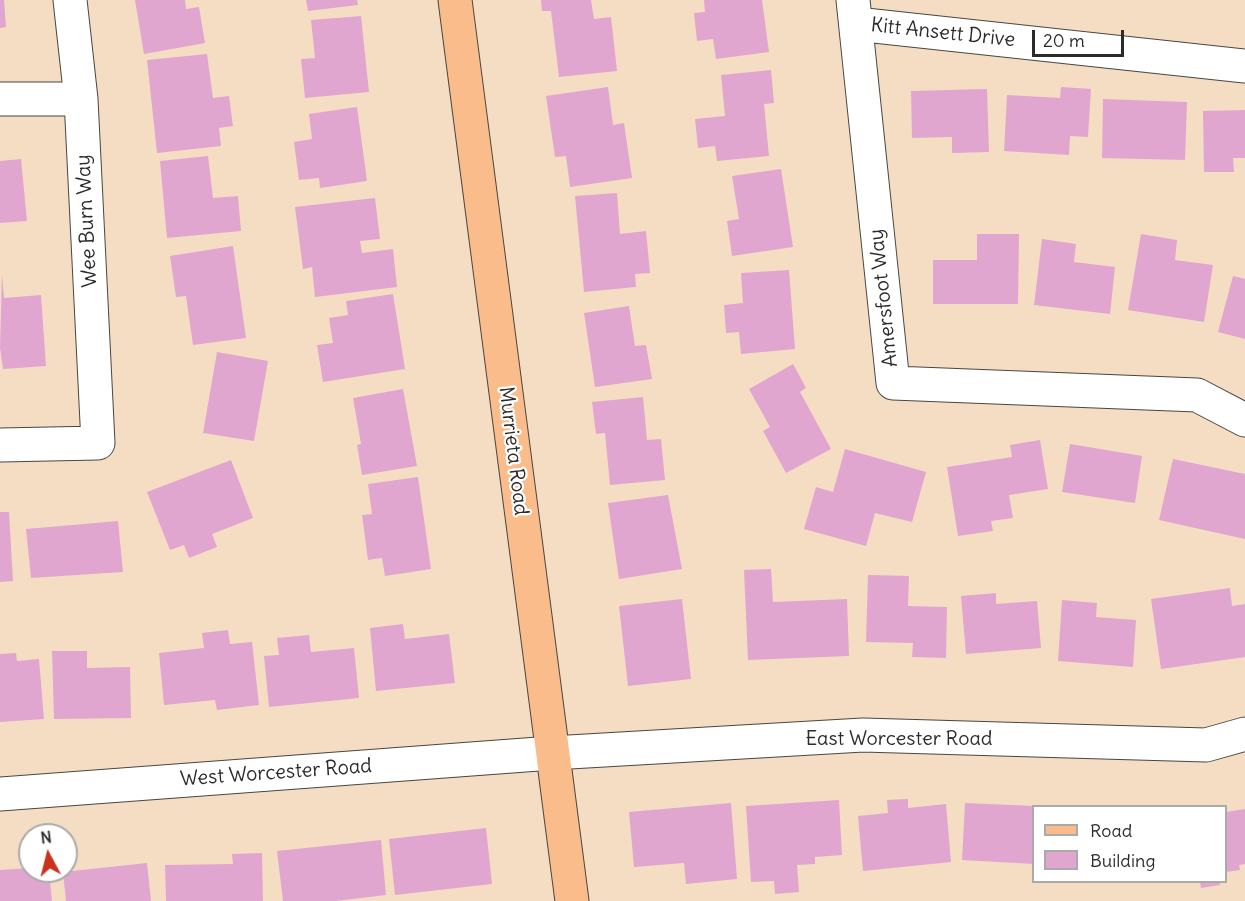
<!DOCTYPE html>
<style>
body{margin:0}
#map{position:relative;width:1245px;height:901px;overflow:hidden;background:#f5ddc3;font-family:Delius,sans-serif}
canvas{display:block}
.legend{position:absolute;left:1032px;top:805px;width:195px;height:78px;box-sizing:border-box;background:#fff;border:2px solid #aaa;margin:0;padding:8px 10px;list-style:none;font-size:18px;color:#2b2b2b}
.legend li{display:flex;align-items:center;gap:12px;height:30px}
.legend b{width:30px;border:2px solid #aaa}
.north{position:absolute;left:18px;top:823px;width:60px;height:60px;box-sizing:border-box;background:#fff;border:2px solid #aaa;border-radius:50%;rotate:353deg;font-size:16px;font-weight:700;line-height:24px;text-align:center;color:#2b2b2b}
.north::after{content:'';display:block;margin:auto;width:21px;height:27px;background:#c8321e;clip-path:polygon(50% 0,100% 100%,50% 72%,0 100%)}
.scale{position:absolute;left:1032px;top:30px;width:92px;height:27px;box-sizing:border-box;border:3px solid #2b2b2b;border-top:0;padding-left:8px;font-size:18px;line-height:21px;white-space:nowrap;color:#2b2b2b;-webkit-text-stroke:4px #fff;paint-order:stroke}
</style>
<div id="map">
<canvas width="1245" height="901"></canvas>
<ul class="legend">
<li><b style="height:8px;background:#f9bc8a"></b>Road</li>
<li><b style="height:16px;background:#e1a6cf"></b>Building</li>
</ul>
<div class="north">N</div>
<div class="scale">20 m</div>
</div>
<script>
const g = document.querySelector('canvas').getContext('2d');
g.lineJoin = 'round';
function fillPath(path, color) { g.fillStyle = color; g.fill(path, 'evenodd'); }
function trace(path, color, width, dash) { g.strokeStyle = color; g.lineWidth = width; g.lineCap = dash ? 'butt' : 'round'; g.setLineDash(dash || []); g.stroke(path); }
function drawText(font, color, halo, rows, align = 'center') {
  g.font = font + ' Delius,sans-serif'; g.lineWidth = 4.5; g.setLineDash([]); g.textBaseline = 'middle'; g.strokeStyle = halo; g.fillStyle = color; for (const [text, x, y, turn = 0] of rows) {
    g.save(); g.translate(x, y); g.rotate((+turn || 0) * Math.PI / 180); g.textAlign = isNaN(turn) ? turn : align; if (halo) g.strokeText(text, 0, 0); g.fillText(text, 0, 0); g.restore();
  }
}
fillPath(new Path2D(`
 M 0,0 L 4,0 L 6,27 L 0,28 Z
 M 135,0 L 185,0 L 186,9 L 199,7 L 205,43 L 144,54 Z
 M 306,0 L 357,0 L 358,5 L 308,11 Z
 M 541,0 L 591,0 L 594,19 L 611,17 L 617,71 L 559,77 L 551,11 L 542,11 Z
 M 704,0 L 762,0 L 769,52 L 716,59 L 713,39 L 697,41 L 694,13 L 705,12 Z
 M 361,16 L 369,92 L 305,98 L 301,59 L 315,58 L 311,20 Z
 M 207,54 L 213,98 L 229,96 L 233,126 L 219,128 L 221,146 L 157,153 L 147,60 Z
 M 771,70 L 774,103 L 764,104 L 769,156 L 717,161 L 715,146 L 698,148 L 695,119 L 725,116 L 721,75 Z
 M 608,87 L 613,125 L 624,123 L 632,178 L 570,187 L 566,156 L 555,157 L 546,96 Z
 M 1061,87 L 1091,89 L 1088,137 L 1070,136 L 1069,155 L 1004,151 L 1007,95 L 1060,98 Z
 M 987,89 L 989,152 L 952,153 L 952,137 L 912,138 L 911,91 Z
 M 1103,99 L 1187,102 L 1185,160 L 1102,158 Z
 M 357,107 L 367,181 L 320,188 L 319,178 L 299,180 L 294,142 L 312,139 L 309,114 Z
 M 1245,110 L 1245,158 L 1233,158 L 1234,172 L 1204,172 L 1203,111 Z
 M 208,156 L 213,198 L 238,196 L 241,231 L 167,238 L 160,161 Z
 M 21,159 L 27,221 L 0,223 L 0,161 Z
 M 781,169 L 793,247 L 732,256 L 727,221 L 739,219 L 732,176 Z
 M 617,193 L 620,234 L 646,231 L 650,273 L 635,274 L 636,287 L 584,292 L 575,196 Z
 M 375,198 L 380,239 L 360,241 L 362,253 L 393,249 L 397,287 L 315,297 L 312,267 L 303,269 L 295,207 Z
 M 977,234 L 1019,234 L 1018,304 L 933,304 L 933,260 L 977,260 Z
 M 1141,234 L 1177,240 L 1175,260 L 1213,265 L 1204,322 L 1128,310 Z
 M 1042,239 L 1076,244 L 1074,262 L 1115,267 L 1110,314 L 1034,305 Z
 M 233,246 L 246,338 L 193,345 L 186,296 L 176,297 L 170,256 Z
 M 789,270 L 795,349 L 741,354 L 739,332 L 726,333 L 724,305 L 743,303 L 741,273 Z
 M 2,275 L 4,298 L 41,295 L 46,366 L 3,369 L 0,348 Z
 M 1233,276 L 1245,279 L 1245,339 L 1218,332 Z
 M 393,294 L 405,369 L 323,382 L 317,345 L 333,343 L 329,318 L 348,315 L 346,301 Z
 M 629,306 L 635,346 L 646,345 L 652,379 L 595,387 L 584,313 Z
 M 217,352 L 268,361 L 254,441 L 203,433 Z
 M 793,364 L 806,388 L 800,392 L 831,449 L 786,473 L 763,431 L 770,427 L 749,389 Z
 M 403,389 L 417,466 L 362,475 L 357,445 L 361,444 L 353,398 Z
 M 643,397 L 647,440 L 661,439 L 665,480 L 610,485 L 605,433 L 596,434 L 592,402 Z
 M 1040,440 L 1048,489 L 1009,495 L 1013,518 L 991,521 L 993,531 L 958,536 L 947,467 L 1012,457 L 1010,445 Z
 M 1070,444 L 1142,456 L 1135,503 L 1062,492 Z
 M 845,449 L 926,472 L 912,522 L 875,513 L 866,546 L 804,529 L 816,487 L 833,492 Z
 M 1173,459 L 1245,474 L 1245,539 L 1159,520 Z
 M 231,460 L 253,518 L 212,534 L 217,547 L 189,558 L 184,545 L 170,550 L 147,492 Z
 M 418,477 L 431,569 L 385,576 L 382,558 L 368,560 L 362,515 L 372,514 L 368,484 Z
 M 668,495 L 682,569 L 619,579 L 608,503 Z
 M 0,512 L 9,512 L 13,581 L 0,582 Z
 M 118,521 L 123,572 L 31,578 L 26,529 Z
 M 771,569 L 773,602 L 847,599 L 849,656 L 748,660 L 744,570 Z
 M 868,575 L 909,576 L 908,606 L 947,607 L 946,658 L 912,657 L 913,643 L 866,642 Z
 M 1230,588 L 1232,606 L 1245,604 L 1245,657 L 1161,669 L 1151,599 Z
 M 996,593 L 996,604 L 1037,601 L 1041,648 L 966,654 L 961,596 Z
 M 682,599 L 691,679 L 628,686 L 619,606 Z
 M 1062,600 L 1097,603 L 1096,617 L 1136,620 L 1133,667 L 1058,661 Z
 M 403,624 L 405,639 L 449,634 L 455,683 L 376,691 L 370,628 Z
 M 228,630 L 230,644 L 252,642 L 259,705 L 217,710 L 215,700 L 164,705 L 159,653 L 204,648 L 202,633 Z
 M 309,635 L 311,652 L 354,648 L 359,698 L 269,707 L 264,656 L 279,655 L 277,638 Z
 M 52,651 L 87,651 L 87,668 L 130,667 L 131,718 L 54,719 Z
 M 16,653 L 17,661 L 39,659 L 44,719 L 0,722 L 0,654 Z
 M 908,799 L 908,808 L 946,804 L 951,862 L 863,871 L 858,816 L 888,813 L 887,800 Z
 M 839,800 L 842,855 L 815,857 L 815,864 L 797,865 L 799,892 L 775,894 L 774,881 L 751,882 L 746,806 Z
 M 731,803 L 737,879 L 686,884 L 684,863 L 634,867 L 629,812 Z
 M 965,803 L 1034,806 L 1034,864 L 962,860 Z
 M 1245,809 L 1245,864 L 1239,865 L 1240,870 L 1226,872 L 1226,812 Z
 M 486,828 L 492,884 L 395,895 L 389,839 Z
 M 381,840 L 386,895 L 336,901 L 283,901 L 277,851 Z
 M 262,853 L 263,901 L 166,901 L 165,865 L 233,864 L 232,854 Z
 M 147,863 L 151,901 L 66,901 L 63,872 Z
 M 30,868 L 30,871 L 49,871 L 52,901 L 0,901 L 0,870 Z
 M 1200,882 L 1220,882 L 1220,885 L 1201,888 Z`), '#e1a6cf');
const minor = new Path2D(`
 M 853,0 L 893,383 L 1197,395 L 1245,420
 M 856,24 L 1245,66
 M 0,99 L 81,99
 M 0,445 L 98,443 L 81,99 L 70,0
 M 0,794 L 552,753 L 863,735 L 1206,745 L 1245,734`);
const major = new Path2D(`
 M 455,0 L 572,901`);
trace(minor, '#494642', 35);
trace(major, '#494642', 35);
trace(minor, '#fff', 33);
trace(major, '#f9bc8a', 33);
drawText('20px', '#2b2b2b', '#fff', [
 ["Kitt Ansett Drive",943,33,6],
 ["Wee Burn Way",87,221,-93],
 ["Amersfoot Way",884,298,-96],
 ["Murrieta Road",513,451,83],
 ["East Worcester Road",899,739],
 ["West Worcester Road",276,773,-4]
]);
</script>
